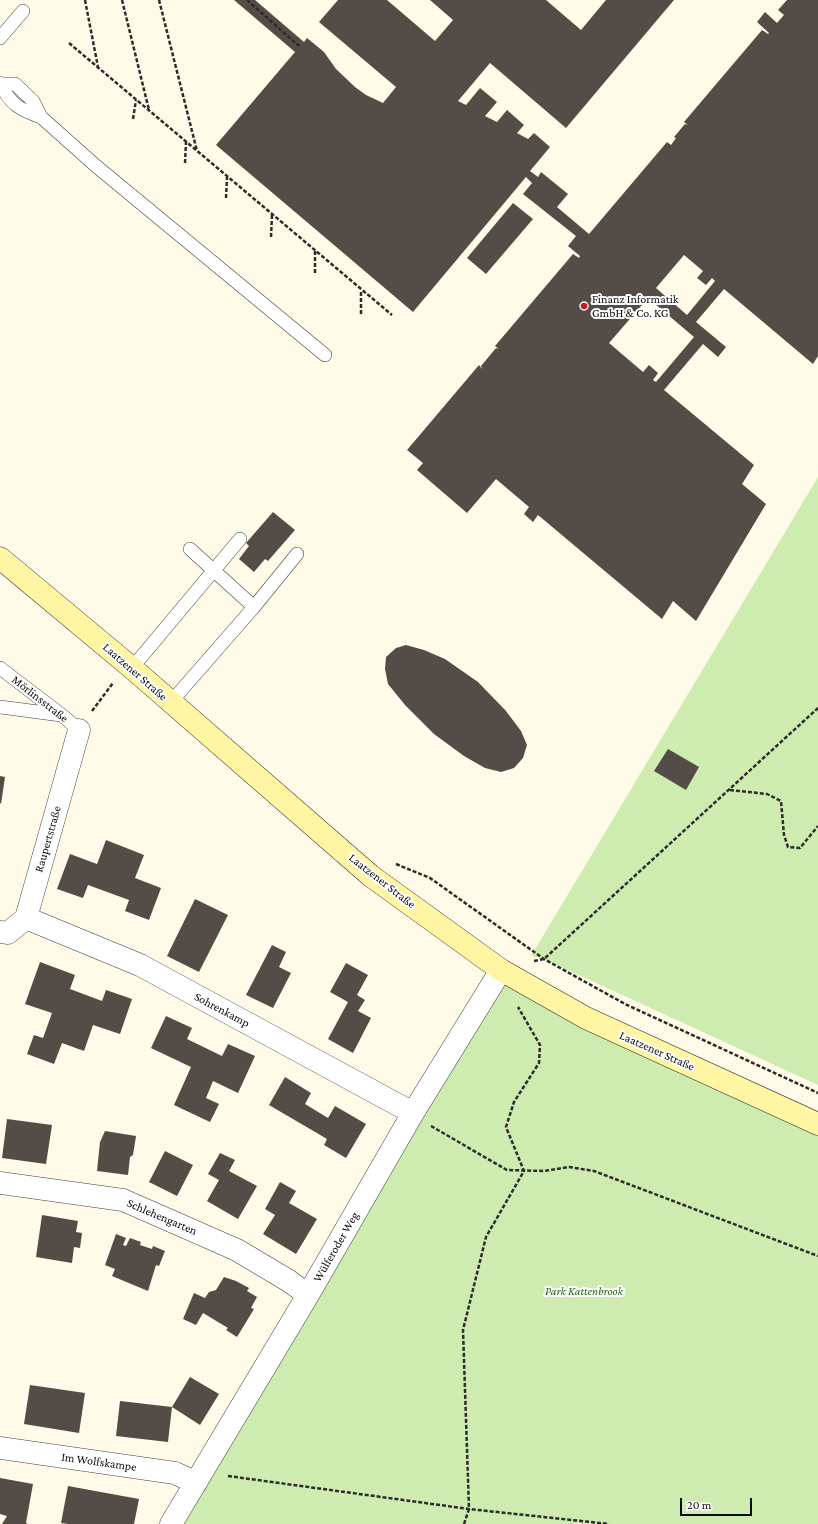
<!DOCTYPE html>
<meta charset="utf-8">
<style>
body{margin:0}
#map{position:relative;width:818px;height:1524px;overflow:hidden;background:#fffbe8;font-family:"Crimson Pro",serif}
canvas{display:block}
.scale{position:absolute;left:680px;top:1498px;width:72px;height:18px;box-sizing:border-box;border:2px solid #0a0a0a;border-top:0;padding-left:5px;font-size:12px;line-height:14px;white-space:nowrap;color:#0a0a0a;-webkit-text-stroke:3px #fff;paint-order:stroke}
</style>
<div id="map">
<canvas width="818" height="1524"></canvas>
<div class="scale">20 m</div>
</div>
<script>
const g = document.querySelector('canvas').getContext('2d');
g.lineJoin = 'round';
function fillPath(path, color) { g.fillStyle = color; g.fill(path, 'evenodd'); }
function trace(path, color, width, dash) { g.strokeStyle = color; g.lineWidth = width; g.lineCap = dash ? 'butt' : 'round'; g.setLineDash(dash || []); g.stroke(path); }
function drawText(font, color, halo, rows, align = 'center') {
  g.font = font + ' "Crimson Pro",serif'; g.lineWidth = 4; g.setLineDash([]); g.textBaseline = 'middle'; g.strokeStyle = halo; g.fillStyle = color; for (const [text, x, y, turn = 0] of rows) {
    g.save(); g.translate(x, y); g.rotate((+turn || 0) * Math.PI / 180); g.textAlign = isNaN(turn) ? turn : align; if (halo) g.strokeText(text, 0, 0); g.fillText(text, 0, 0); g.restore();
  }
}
fillPath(new Path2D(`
 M 818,477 L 818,1085 L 544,959 L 531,956 Z
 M 501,970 L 818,1124 L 818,1524 L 178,1524 Z`), '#ceebb0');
fillPath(new Path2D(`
 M 234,0 L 255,0 L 304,42 L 307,38 L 324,52 L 336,69 L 355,87 L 366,95 L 383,103 L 396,87 L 319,22 L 338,0 L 387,0 L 435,41 L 453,20 L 430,0 L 546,0 L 581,30 L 606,0 L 674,0 L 566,128 L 490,63 L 458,101 L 466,105 L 480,88 L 497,102 L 485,116 L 497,122 L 507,110 L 524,125 L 517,133 L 528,139 L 534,133 L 550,147 L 530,171 L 538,177 L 541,172 L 568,194 L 557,207 L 589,234 L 667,142 L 671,145 L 676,138 L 674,137 L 685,124 L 688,125 L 684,122 L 762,30 L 768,34 L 769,33 L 757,22 L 765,12 L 777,23 L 784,15 L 778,10 L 787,0 L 818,0 L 818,356 L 813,364 L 724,289 L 696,322 L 726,347 L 718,357 L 703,344 L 664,390 L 754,465 L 742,484 L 766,504 L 696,621 L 673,601 L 662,619 L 538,515 L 533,522 L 524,514 L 529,507 L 496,479 L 467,513 L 417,470 L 423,463 L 407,450 L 479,365 L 482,369 L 481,366 L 496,348 L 499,349 L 495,346 L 573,254 L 579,258 L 580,256 L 568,246 L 576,236 L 523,194 L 532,183 L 526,177 L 413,312 L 216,145 L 295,52 ZM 684,255 L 703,271 L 697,278 L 706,285 L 712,278 L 715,281 L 687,315 L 656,288 ZM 648,298 L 694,337 L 656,382 L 653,380 L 658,373 L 649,365 L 643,372 L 609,343 Z
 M 513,203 L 533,219 L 486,274 L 467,258 Z
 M 273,512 L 295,530 L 268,561 L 265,559 L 254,572 L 239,559 L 249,546 L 246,543 Z
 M 406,645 L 424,650 L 445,659 L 478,682 L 506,711 L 521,731 L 527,745 L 523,758 L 514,768 L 501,772 L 485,768 L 464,756 L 434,734 L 405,705 L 388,684 L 385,669 L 386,657 L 396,648 Z
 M 668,749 L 699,767 L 686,790 L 654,771 Z
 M 0,776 L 5,777 L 1,804 L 0,803 Z
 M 106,840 L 144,855 L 135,878 L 161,888 L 149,920 L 125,911 L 129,900 L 88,885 L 83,898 L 57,889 L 70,854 L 97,864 Z
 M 195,899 L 228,915 L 199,972 L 167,956 Z
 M 272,945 L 286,952 L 279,967 L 291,973 L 273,1008 L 246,995 Z
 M 40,962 L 75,975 L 70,989 L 102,1001 L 106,990 L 132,999 L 120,1034 L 93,1025 L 84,1051 L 62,1043 L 54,1064 L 27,1054 L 34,1035 L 43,1038 L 52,1013 L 25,1004 Z
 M 346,963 L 368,975 L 357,995 L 365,1000 L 358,1011 L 371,1018 L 353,1053 L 328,1039 L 348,1002 L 330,992 Z
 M 166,1016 L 192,1028 L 187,1039 L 222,1056 L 228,1044 L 255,1056 L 238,1093 L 213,1081 L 206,1098 L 219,1104 L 210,1122 L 174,1105 L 191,1067 L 151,1048 Z
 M 285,1077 L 311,1093 L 305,1104 L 328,1118 L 335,1106 L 366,1124 L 346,1158 L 324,1145 L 327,1139 L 269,1105 Z
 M 7,1119 L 52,1125 L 46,1164 L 2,1158 Z
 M 105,1131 L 136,1136 L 133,1155 L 130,1157 L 128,1175 L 97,1171 L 100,1142 Z
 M 165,1151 L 193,1165 L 177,1196 L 149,1182 Z
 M 220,1153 L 235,1160 L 229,1171 L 257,1186 L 238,1219 L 207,1201 L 219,1180 L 208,1174 Z
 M 280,1182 L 296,1191 L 289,1203 L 317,1219 L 296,1254 L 263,1234 L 275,1215 L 265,1209 Z
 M 42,1215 L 78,1221 L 76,1232 L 82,1233 L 80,1248 L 74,1247 L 72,1263 L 36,1257 Z
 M 116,1234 L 126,1238 L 123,1245 L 126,1246 L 130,1238 L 141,1242 L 140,1245 L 152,1249 L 153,1246 L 165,1251 L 159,1266 L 156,1265 L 148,1291 L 112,1276 L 115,1269 L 105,1265 Z
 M 224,1277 L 236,1281 L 249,1288 L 247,1291 L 257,1297 L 251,1308 L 254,1309 L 237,1337 L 226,1330 L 228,1328 L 203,1313 L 196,1325 L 183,1319 L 194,1293 L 205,1298 L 209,1292 L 216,1290 Z
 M 190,1377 L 219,1394 L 200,1425 L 172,1407 Z
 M 30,1385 L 85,1393 L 79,1433 L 24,1424 Z
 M 120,1401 L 172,1407 L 168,1442 L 116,1436 Z
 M 0,1478 L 33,1484 L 26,1523 L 28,1524 L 2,1524 L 7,1516 L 0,1514 Z
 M 68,1486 L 139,1499 L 134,1524 L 68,1524 L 61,1523 Z`), '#544c46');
const service = new Path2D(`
 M 0,38 L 23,11
 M 0,83 C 10,104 20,110 41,117
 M 0,84 L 15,84 L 33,101 L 41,117 L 96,166 L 325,355
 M 190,549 L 254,607
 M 0,668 L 63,716 L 79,730
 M 132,668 L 240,539
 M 171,702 L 254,607 L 297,554
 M 0,707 L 61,715`);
const minor = new Path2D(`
 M 26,918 L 140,965 L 413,1113
 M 0,932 L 8,933 L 26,918 L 79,730
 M 0,1183 L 123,1200 L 237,1250 L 289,1281 L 308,1295
 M 0,1448 L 175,1473 L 196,1483
 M 171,1524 L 308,1295 L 413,1113 L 501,970`);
const secondary = new Path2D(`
 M 0,558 L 132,668 L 371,876 L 501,970 L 586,1018 L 818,1124`);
trace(service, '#3d3d3d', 14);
trace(minor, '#3d3d3d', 23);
trace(secondary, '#2c2c2c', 23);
trace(new Path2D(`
 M 85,0 L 98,67
 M 122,0 L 149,110
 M 159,0 L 197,151
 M 247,0 L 299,46
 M 69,43 L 392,315
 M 133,119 L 136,100
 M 185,163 L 186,142
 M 226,198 L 227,177
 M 271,237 L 272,215
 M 315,251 L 315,274
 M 361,314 L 361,290
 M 92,711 L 113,683
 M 730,790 L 767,794 L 781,801 L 784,835 L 788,847 L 800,848 L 818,826
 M 396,864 L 430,878 L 544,959 L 625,1004 L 818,1093
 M 534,961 L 544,959 L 818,708
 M 431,1126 L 507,1170 L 544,1171 L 569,1167 L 594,1171 L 818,1256
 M 228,1476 L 469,1509 L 609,1524
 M 464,1524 L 469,1509 L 463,1330 L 486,1237 L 524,1171 L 506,1127 L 514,1102 L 539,1063 L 540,1045 L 518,1007`), '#2c2c2c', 2.5, [4, 2]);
trace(service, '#fff', 13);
trace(minor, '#fff', 22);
trace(secondary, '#fff5a3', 22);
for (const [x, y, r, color] of [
 [584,306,4,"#c21b21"]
]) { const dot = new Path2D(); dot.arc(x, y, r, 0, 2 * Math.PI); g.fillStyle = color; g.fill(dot); trace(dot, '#fff', 1.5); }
drawText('12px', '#0a0a0a', '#fff', [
 ["Finanz Informatik",592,299],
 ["GmbH & Co. KG",592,313]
], 'left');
drawText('12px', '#0a0a0a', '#fff', [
 ["Laatzener Straße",135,672,41],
 ["Mörlinsstraße",40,699,38],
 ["Raupertstraße",48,839,-74],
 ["Laatzener Straße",382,881,38],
 ["Sohrenkamp",222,1010,28],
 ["Laatzener Straße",657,1051,24],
 ["Schlehengarten",162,1217,23],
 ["Wülferoder Weg",336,1247,-60],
 ["Im Wolfskampe",99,1462,8]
]);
drawText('italic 12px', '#276518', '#fff', [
 ["Park Kattenbrook",584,1291]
]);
</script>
